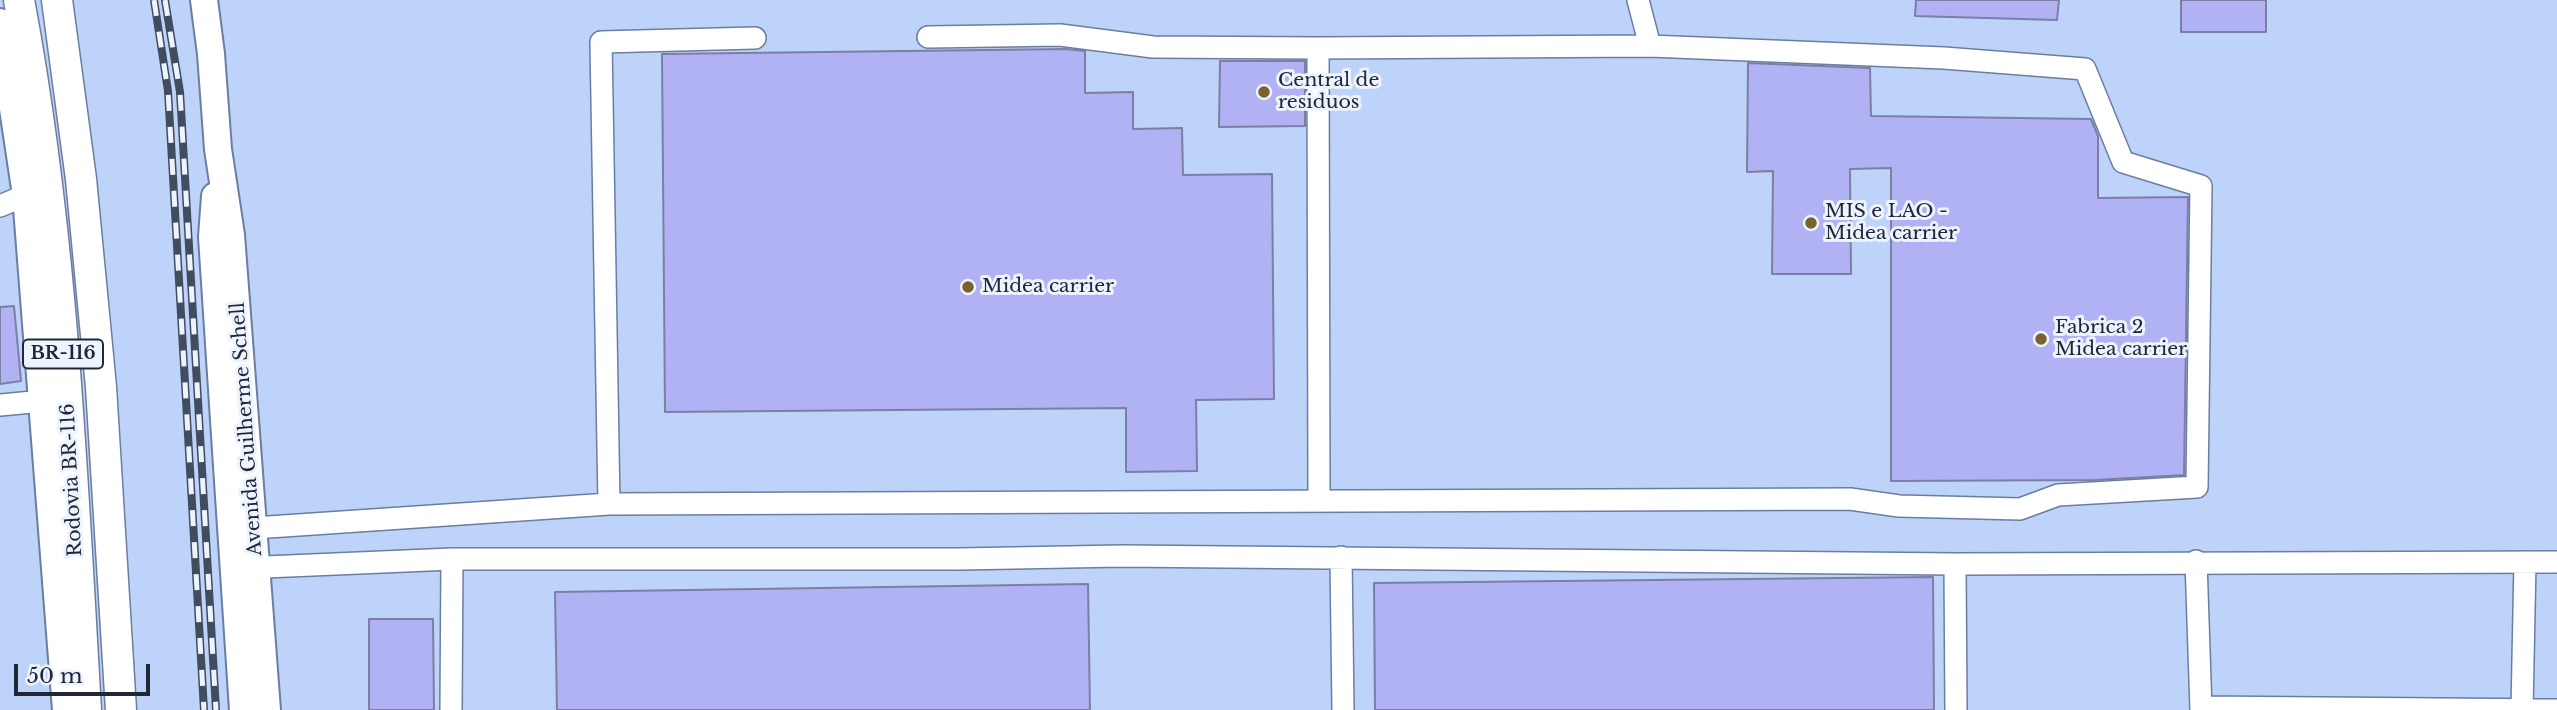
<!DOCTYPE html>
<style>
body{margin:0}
#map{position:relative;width:2557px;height:710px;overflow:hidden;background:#bed3f9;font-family:"Libre Baskerville",serif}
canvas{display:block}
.scale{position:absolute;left:14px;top:664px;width:136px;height:32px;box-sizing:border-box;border:4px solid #202836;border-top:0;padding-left:9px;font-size:21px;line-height:24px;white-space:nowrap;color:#202836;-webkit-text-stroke:5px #edf3ff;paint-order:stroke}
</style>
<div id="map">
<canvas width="2557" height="710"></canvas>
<div class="scale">50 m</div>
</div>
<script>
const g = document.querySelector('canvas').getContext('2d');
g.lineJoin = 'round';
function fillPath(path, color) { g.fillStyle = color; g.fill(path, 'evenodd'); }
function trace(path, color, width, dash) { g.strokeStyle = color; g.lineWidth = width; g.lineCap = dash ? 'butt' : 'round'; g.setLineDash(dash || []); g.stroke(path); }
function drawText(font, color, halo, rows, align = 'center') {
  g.font = font + ' "Libre Baskerville",serif'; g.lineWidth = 6; g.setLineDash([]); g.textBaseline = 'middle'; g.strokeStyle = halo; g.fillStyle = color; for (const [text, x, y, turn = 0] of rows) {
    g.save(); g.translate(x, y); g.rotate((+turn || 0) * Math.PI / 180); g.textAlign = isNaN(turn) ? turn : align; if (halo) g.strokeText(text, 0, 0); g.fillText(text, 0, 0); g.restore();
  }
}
const building = new Path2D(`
 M 1916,0 L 2059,0 L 2057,20 L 1915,16 Z
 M 2181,0 L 2266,0 L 2266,32 L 2181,32 Z
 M 1066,49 L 1085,51 L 1085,93 L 1133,92 L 1133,129 L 1182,128 L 1183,175 L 1272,174 L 1274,399 L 1196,400 L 1197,471 L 1126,472 L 1126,408 L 665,412 L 662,54 Z
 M 1220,61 L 1305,61 L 1305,126 L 1219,127 Z
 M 1748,63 L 1870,68 L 1871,116 L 2091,119 L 2098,136 L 2098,198 L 2188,197 L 2184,475 L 2095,480 L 1891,481 L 1891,168 L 1850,169 L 1851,274 L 1772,274 L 1773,171 L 1747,172 Z
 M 14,306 L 21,381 L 0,384 L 0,307 Z
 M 1933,577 L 1934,710 L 1375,710 L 1374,583 Z
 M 1088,584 L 1090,710 L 557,710 L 555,592 Z
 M 369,619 L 433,619 L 434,710 L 369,710 Z`);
fillPath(building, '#b0b2f4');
trace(building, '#7d7ea4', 2);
const minor = new Path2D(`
 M 1638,0 L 1650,46
 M 928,37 L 1060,35 L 1153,47 L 1318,48
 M 0,206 L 26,195
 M 0,405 L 43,401
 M 609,504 L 601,42 L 755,38
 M 239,529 L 609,504 L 1850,499 L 1899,506 L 2020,509 L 2058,495 L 2197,487 L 2201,186 L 2123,162 L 2085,69 L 1944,58 L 1650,46 L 1318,48 L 1319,500
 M 1341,557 L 1343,710
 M 2196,561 L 2201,710
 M 1955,564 L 1956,710
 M 242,568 L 452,559 L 959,559 L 1122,556 L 1955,564 L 2557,562
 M 2201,707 L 2557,710
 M 451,710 L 452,559
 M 2522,710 L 2525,562`);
const major = new Path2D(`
 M 204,0 L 211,54 L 218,149 L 231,235 L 267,710
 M 0,22 L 26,195 L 66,710
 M 215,196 L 212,237 L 243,710`);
const highway = new Path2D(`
 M 19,0 C 63,234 72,473 86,710
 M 57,0 L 81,179 L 101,387 L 121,710`);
trace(minor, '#6b7da0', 24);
trace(major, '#6b7da0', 30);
trace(highway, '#6b7da0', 33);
trace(minor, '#fff', 21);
trace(major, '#fff', 26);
trace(highway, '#fff', 30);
const rail = new Path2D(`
 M 154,0 L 168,91 L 204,710
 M 165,0 L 180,92 L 216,710`);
trace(rail, '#414c5f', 8);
trace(rail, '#edf3ff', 5, [16]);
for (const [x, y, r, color] of [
 [1264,92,7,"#796132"],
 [1811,223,7,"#796132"],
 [968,287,7,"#796132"],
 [2041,339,7,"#796132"]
]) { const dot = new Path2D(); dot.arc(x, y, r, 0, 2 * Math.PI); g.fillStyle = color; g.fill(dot); trace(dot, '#edf3ff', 2.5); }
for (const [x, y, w] of [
 [63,354,80]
]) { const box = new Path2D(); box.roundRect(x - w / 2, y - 14.5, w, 29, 5); g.fillStyle = '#edf3ff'; g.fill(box); trace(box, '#202836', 2); }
drawText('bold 18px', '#202836', null, [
 ["BR-116",63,354]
]);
drawText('19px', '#202836', '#edf3ff', [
 ["Central de",1278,81],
 ["residuos",1278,103],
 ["MIS e LAO -",1825,212],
 ["Midea carrier",1825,234],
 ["Midea carrier",982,287],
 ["Fabrica 2",2055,328],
 ["Midea carrier",2055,350]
], 'left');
drawText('19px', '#202836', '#edf3ff', [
 ["Avenida Guilherme Schell",247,429,-94],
 ["Rodovia BR-116",72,480,-93]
]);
</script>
